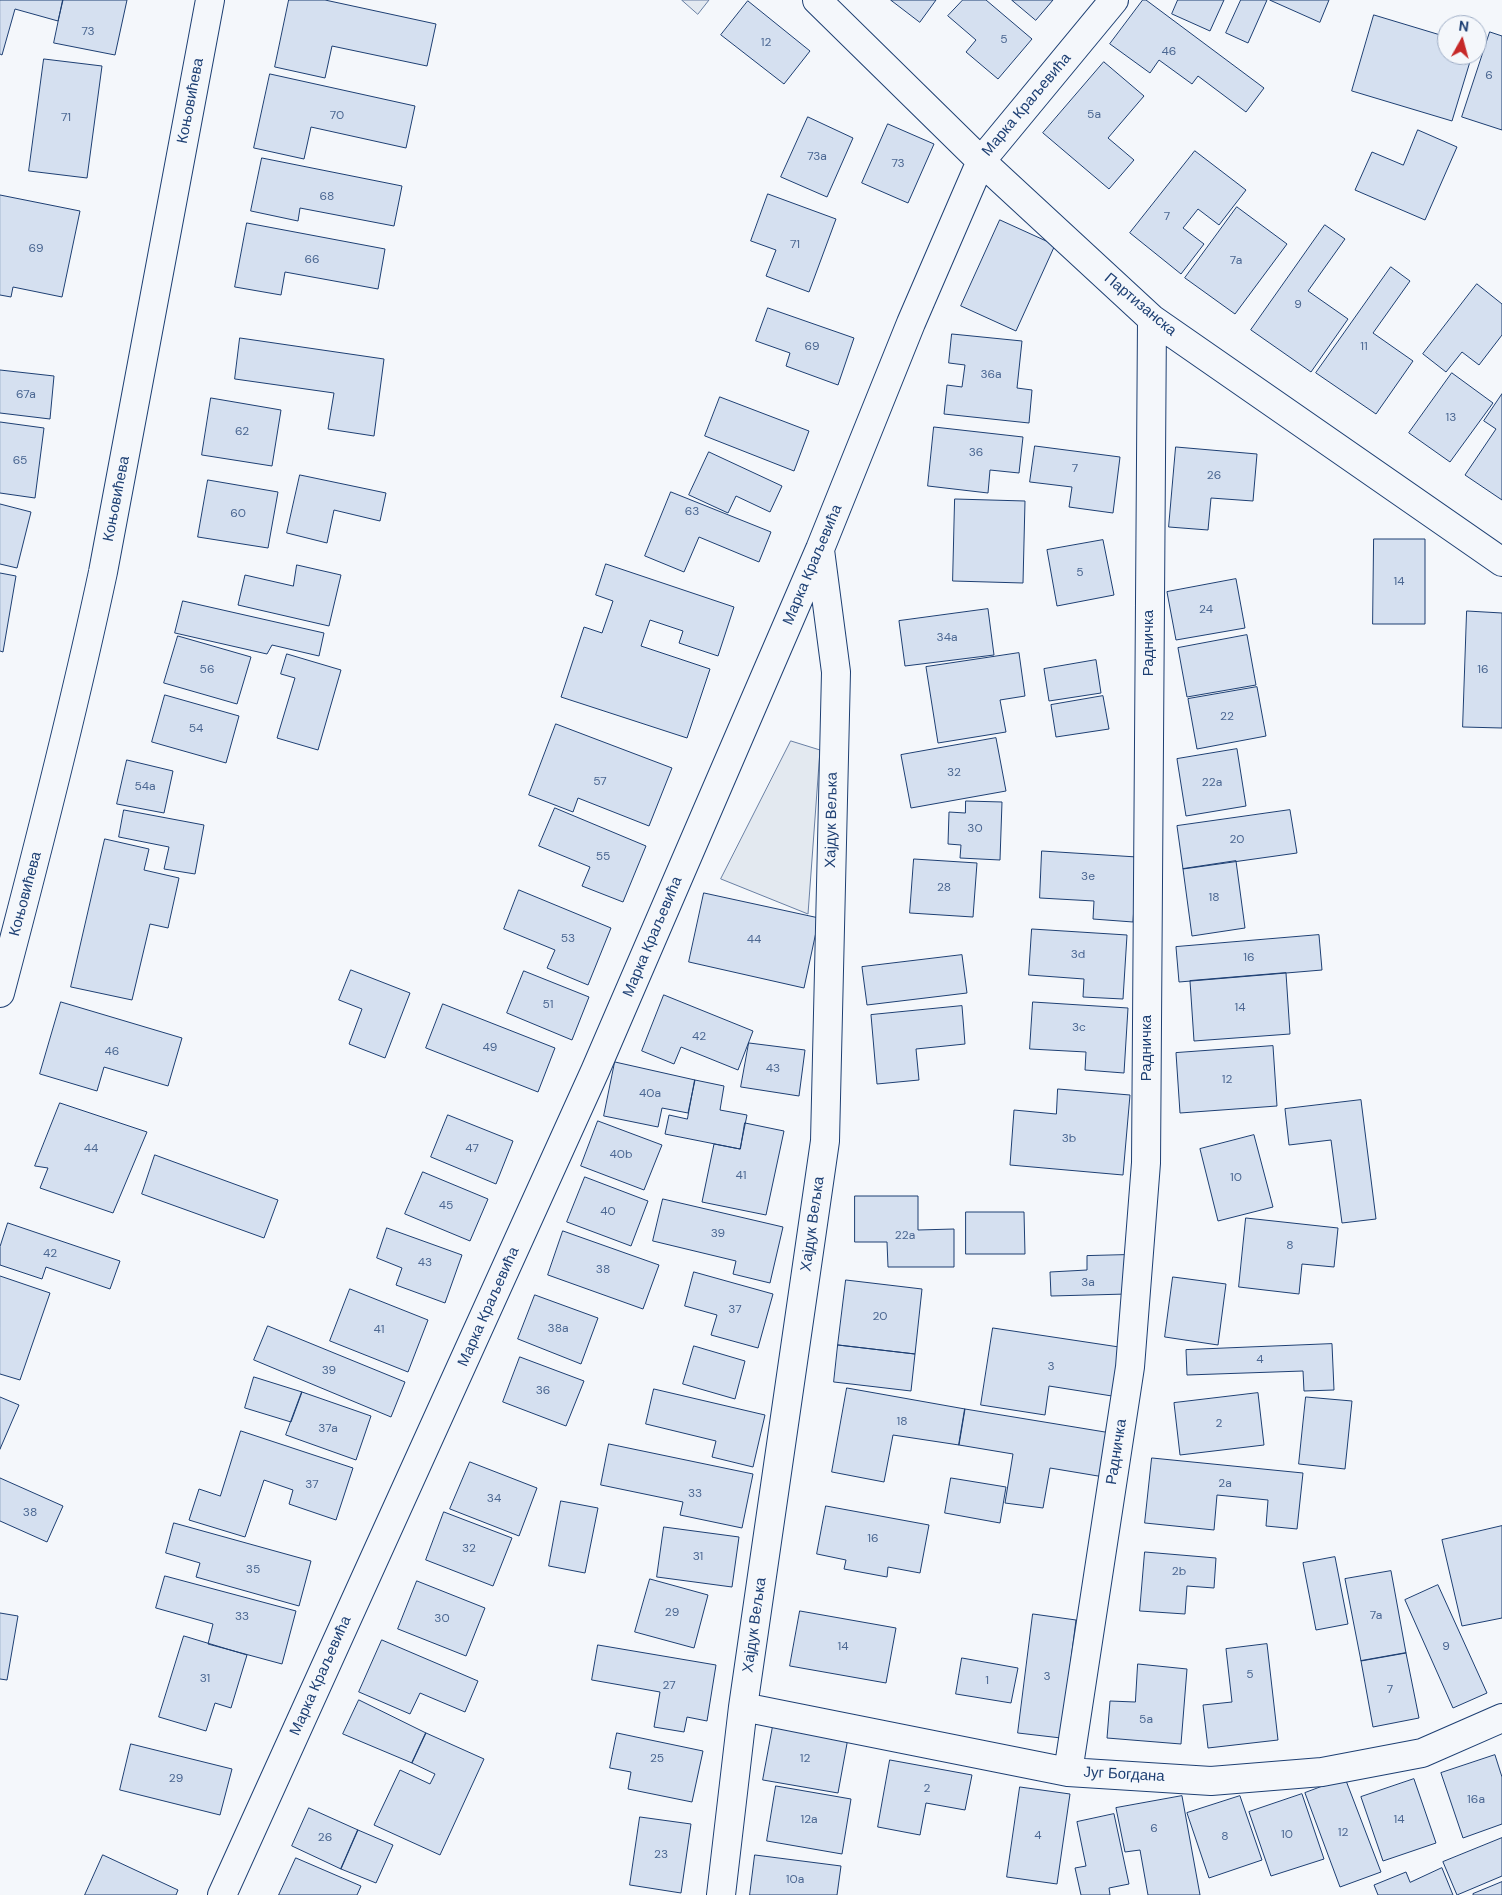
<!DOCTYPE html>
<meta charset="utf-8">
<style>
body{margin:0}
#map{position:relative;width:1502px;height:1895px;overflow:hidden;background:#f4f7fb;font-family:"DM Sans",sans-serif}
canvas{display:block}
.north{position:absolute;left:1437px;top:15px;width:50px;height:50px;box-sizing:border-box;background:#f4f7fb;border:1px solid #9eadc5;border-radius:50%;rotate:7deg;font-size:14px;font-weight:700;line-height:20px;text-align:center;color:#1d3f73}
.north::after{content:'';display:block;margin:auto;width:18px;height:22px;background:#c62828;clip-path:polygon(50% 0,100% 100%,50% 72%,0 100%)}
</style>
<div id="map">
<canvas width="1502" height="1895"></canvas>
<div class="north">N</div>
</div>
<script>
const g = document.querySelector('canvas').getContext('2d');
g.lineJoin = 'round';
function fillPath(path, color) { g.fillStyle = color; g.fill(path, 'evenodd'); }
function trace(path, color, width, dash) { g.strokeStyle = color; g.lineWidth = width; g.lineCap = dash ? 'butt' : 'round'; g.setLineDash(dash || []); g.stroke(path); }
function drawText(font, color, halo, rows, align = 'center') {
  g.font = font + ' "DM Sans",sans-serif'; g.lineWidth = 4; g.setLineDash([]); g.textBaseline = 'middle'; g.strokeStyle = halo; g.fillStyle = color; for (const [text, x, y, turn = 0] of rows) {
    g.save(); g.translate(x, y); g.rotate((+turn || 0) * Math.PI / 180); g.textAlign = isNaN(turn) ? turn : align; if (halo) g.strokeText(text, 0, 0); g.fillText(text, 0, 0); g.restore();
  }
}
const green = new Path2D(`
 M 682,0 L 709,0 L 698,14 Z
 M 791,741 L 820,750 L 808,914 L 721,879 Z`);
fillPath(green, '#e3e9f0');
trace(green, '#687fa3', 1);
const building = new Path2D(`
 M 0,0 L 63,0 L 58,21 L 15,9 L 2,55 L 0,54 Z
 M 63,0 L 127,0 L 115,55 L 54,43 Z
 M 289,0 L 325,0 L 436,24 L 427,66 L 332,46 L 325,78 L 275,67 Z
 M 891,0 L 936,0 L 920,22 Z
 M 963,0 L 986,0 L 1032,39 L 998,79 L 966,52 L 976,40 L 948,16 Z
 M 1012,0 L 1053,0 L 1036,20 Z
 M 1143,0 L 1146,0 L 1264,88 L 1246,112 L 1198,76 L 1192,84 L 1159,60 L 1150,73 L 1110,44 Z
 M 1178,0 L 1224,0 L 1210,31 L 1172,14 Z
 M 1241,0 L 1267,0 L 1248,43 L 1226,33 Z
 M 1270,0 L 1329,0 L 1320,22 Z
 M 748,1 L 810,51 L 784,84 L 721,35 Z
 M 1374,15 L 1447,37 L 1447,55 L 1472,55 L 1452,121 L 1352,91 Z
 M 1490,32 L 1502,36 L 1502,130 L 1462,117 Z
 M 44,59 L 102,66 L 87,178 L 29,171 Z
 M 1104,62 L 1144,96 L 1108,138 L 1134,160 L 1109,189 L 1043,133 Z
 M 270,74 L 415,106 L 406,148 L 311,127 L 304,159 L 254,148 Z
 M 808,117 L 853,138 L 827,197 L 781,177 Z
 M 888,124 L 934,144 L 908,203 L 862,183 Z
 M 1418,130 L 1457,147 L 1425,220 L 1355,190 L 1372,152 L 1403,165 Z
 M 1195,151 L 1246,190 L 1219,225 L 1198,209 L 1183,228 L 1204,244 L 1181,274 L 1130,233 Z
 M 262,158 L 402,186 L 394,226 L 300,208 L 298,221 L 251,211 Z
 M 768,194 L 836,219 L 809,292 L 766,276 L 776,250 L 751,241 Z
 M 0,195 L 80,211 L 62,297 L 13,287 L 11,297 L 0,295 Z
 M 1237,207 L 1287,244 L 1235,314 L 1185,278 Z
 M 1000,220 L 1055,245 L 1016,331 L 961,306 Z
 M 247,223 L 385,249 L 378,289 L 285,272 L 281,295 L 235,287 Z
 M 1325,225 L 1345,239 L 1308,291 L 1348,319 L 1311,372 L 1251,330 Z
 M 1391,267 L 1410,281 L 1373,333 L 1413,361 L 1376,414 L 1316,373 Z
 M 1477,284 L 1502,304 L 1502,335 L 1479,365 L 1462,352 L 1446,372 L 1423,354 Z
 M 768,308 L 854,338 L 838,385 L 786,366 L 790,353 L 756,341 Z
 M 952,334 L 1022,341 L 1017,388 L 1032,390 L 1029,423 L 944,414 L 947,385 L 962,387 L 965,365 L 949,363 Z
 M 240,338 L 384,359 L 374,436 L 328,429 L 334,393 L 235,379 Z
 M 0,370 L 54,376 L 50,419 L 0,413 Z
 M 1452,373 L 1493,403 L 1450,462 L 1409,433 Z
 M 1502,394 L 1502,500 L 1465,475 L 1496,429 L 1484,421 Z
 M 720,397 L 809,431 L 794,471 L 705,436 Z
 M 211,398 L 281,410 L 272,466 L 202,455 Z
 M 0,422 L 44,428 L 35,498 L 0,493 Z
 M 934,427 L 1023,437 L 1019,473 L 990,470 L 988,493 L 928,486 Z
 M 1035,446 L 1120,457 L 1113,513 L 1069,507 L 1072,487 L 1030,482 Z
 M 1176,447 L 1257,454 L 1253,501 L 1211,498 L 1208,530 L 1169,527 Z
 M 709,452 L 782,486 L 770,512 L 736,496 L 728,513 L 689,495 Z
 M 300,475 L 386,493 L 380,521 L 334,510 L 327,543 L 287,533 Z
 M 208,480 L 278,492 L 268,548 L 198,537 Z
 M 671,492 L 771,532 L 759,562 L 699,537 L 684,572 L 645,556 Z
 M 955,499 L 1025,501 L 1023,583 L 953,581 Z
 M 0,504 L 31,512 L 17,568 L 0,564 Z
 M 1374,539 L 1425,539 L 1425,624 L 1373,624 Z
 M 1103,540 L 1114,595 L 1057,606 L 1047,550 Z
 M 606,564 L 734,607 L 718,656 L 679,643 L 683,631 L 650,620 L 641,646 L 710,669 L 687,738 L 561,697 L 584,627 L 602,633 L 613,601 L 596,595 Z
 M 297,565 L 341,575 L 329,626 L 238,605 L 245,575 L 293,586 Z
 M 0,573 L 16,576 L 3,652 L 0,651 Z
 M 1236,579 L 1245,628 L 1176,640 L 1167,592 Z
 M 183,601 L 324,633 L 319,656 L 272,645 L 267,654 L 175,633 Z
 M 988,609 L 994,655 L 905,666 L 899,621 Z
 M 1467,611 L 1502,613 L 1502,728 L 1463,727 Z
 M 1247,635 L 1256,685 L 1187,697 L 1178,648 Z
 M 178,636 L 251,657 L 237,704 L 164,683 Z
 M 1019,653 L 1025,696 L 1000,700 L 1006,732 L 938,743 L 926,667 Z
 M 287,654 L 341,670 L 318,750 L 277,738 L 295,678 L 281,674 Z
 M 1096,660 L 1101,693 L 1049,701 L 1044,669 Z
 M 1257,687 L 1266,736 L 1197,749 L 1188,699 Z
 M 165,695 L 239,716 L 226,763 L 152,742 Z
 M 1103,696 L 1109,729 L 1056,737 L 1051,705 Z
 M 556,724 L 672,768 L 649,826 L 578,798 L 573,812 L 529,795 Z
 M 996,738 L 1006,791 L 911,808 L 901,755 Z
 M 1237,749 L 1246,806 L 1186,816 L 1177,759 Z
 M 127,760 L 173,771 L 164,813 L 117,804 Z
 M 966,801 L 1002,802 L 1000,860 L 960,858 L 961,845 L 948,844 L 949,812 L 965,813 Z
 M 555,808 L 646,846 L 623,902 L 582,886 L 590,867 L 539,846 Z
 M 124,810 L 204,825 L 195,874 L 164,869 L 169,847 L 119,837 Z
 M 1290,810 L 1297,853 L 1183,869 L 1177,826 Z
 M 105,839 L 149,849 L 144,870 L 179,878 L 168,928 L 150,924 L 132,1000 L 71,987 Z
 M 1042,851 L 1137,857 L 1133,922 L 1093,919 L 1094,901 L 1040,898 Z
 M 914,859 L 977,863 L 973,917 L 910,913 Z
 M 1236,861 L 1245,928 L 1192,936 L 1183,869 Z
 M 519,890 L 611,928 L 588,985 L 547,968 L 555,950 L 504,929 Z
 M 704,893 L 819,918 L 804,988 L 689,962 Z
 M 1032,929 L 1127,935 L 1123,999 L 1083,997 L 1084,979 L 1029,975 Z
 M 1319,935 L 1322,970 L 1179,982 L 1176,947 Z
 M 962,955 L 967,993 L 867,1005 L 862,967 Z
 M 351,970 L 410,993 L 385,1058 L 349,1044 L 362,1009 L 339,1000 Z
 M 524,971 L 589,997 L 572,1040 L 507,1013 Z
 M 1286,973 L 1290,1034 L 1194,1041 L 1190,981 Z
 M 664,995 L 753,1031 L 738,1070 L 681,1047 L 674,1064 L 642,1051 Z
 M 61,1002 L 182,1038 L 168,1086 L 104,1067 L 97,1091 L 40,1074 Z
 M 1033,1002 L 1128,1008 L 1124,1073 L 1085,1070 L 1086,1052 L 1030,1049 Z
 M 443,1004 L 555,1048 L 538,1092 L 426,1048 Z
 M 962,1006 L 965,1044 L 916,1049 L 919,1080 L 877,1084 L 871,1015 Z
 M 749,1043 L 805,1050 L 799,1096 L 741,1087 Z
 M 1273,1046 L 1277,1106 L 1180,1113 L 1176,1053 Z
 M 615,1062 L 695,1080 L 688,1113 L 662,1108 L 658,1127 L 604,1116 Z
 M 695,1080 L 724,1086 L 720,1110 L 747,1115 L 740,1149 L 665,1134 L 669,1115 L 687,1119 Z
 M 1058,1089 L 1130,1095 L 1123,1175 L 1010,1165 L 1014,1110 L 1056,1114 Z
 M 1361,1100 L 1376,1219 L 1342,1223 L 1331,1140 L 1289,1145 L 1285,1109 Z
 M 60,1103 L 147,1132 L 113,1213 L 40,1188 L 48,1168 L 35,1166 Z
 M 448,1115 L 513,1141 L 496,1184 L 431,1157 Z
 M 598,1121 L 662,1145 L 644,1190 L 581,1166 Z
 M 745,1123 L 784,1131 L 766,1215 L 702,1202 L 714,1144 L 740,1149 Z
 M 1254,1135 L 1273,1207 L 1218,1221 L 1200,1149 Z
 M 155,1155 L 278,1200 L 264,1238 L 142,1194 Z
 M 423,1172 L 488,1199 L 470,1241 L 405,1214 Z
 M 585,1177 L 648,1201 L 631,1246 L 567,1222 Z
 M 855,1196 L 918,1196 L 918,1230 L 954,1229 L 954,1267 L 888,1267 L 887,1242 L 855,1242 Z
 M 663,1199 L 783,1227 L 770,1283 L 733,1274 L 736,1261 L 653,1241 Z
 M 966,1212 L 1024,1212 L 1025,1254 L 966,1254 Z
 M 1246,1218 L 1338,1228 L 1334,1267 L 1302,1264 L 1299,1294 L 1239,1287 Z
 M 8,1223 L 120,1261 L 110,1289 L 46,1267 L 42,1279 L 0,1265 L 0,1247 Z
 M 387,1228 L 462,1255 L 445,1303 L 396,1285 L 402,1268 L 377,1258 Z
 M 563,1231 L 659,1265 L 643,1309 L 548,1275 Z
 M 1126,1255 L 1127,1294 L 1051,1296 L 1050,1272 L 1087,1270 L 1087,1256 Z
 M 694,1272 L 773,1294 L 758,1348 L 711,1335 L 717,1315 L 685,1306 Z
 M 0,1276 L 50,1293 L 20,1380 L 0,1374 Z
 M 1173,1277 L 1226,1284 L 1218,1345 L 1165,1337 Z
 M 846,1280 L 922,1289 L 915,1354 L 838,1345 Z
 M 350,1289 L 428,1320 L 408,1372 L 330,1341 Z
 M 535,1295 L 598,1318 L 581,1364 L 518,1339 Z
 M 268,1326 L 405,1382 L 391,1417 L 254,1360 Z
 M 993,1328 L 1119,1347 L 1112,1396 L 1049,1386 L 1045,1415 L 981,1405 Z
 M 1332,1344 L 1334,1390 L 1304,1391 L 1303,1371 L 1187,1375 L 1186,1350 Z
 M 838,1345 L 915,1354 L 911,1391 L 834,1382 Z
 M 694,1346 L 745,1361 L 735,1399 L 683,1384 Z
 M 520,1357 L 584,1381 L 566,1426 L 503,1402 Z
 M 254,1377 L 302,1392 L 291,1422 L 245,1408 Z
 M 847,1388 L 965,1409 L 959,1445 L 893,1435 L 884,1482 L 832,1472 Z
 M 654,1389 L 765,1415 L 753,1467 L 712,1457 L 716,1441 L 646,1424 Z
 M 302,1392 L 371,1416 L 356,1460 L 286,1435 Z
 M 1258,1393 L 1264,1445 L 1180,1455 L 1174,1403 Z
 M 0,1397 L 19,1405 L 0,1449 Z
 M 1306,1397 L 1352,1401 L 1345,1469 L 1299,1464 Z
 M 965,1409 L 1111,1433 L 1104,1477 L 1050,1468 L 1043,1508 L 1005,1503 L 1013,1454 L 959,1445 Z
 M 241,1431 L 353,1468 L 336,1520 L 289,1504 L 293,1490 L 264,1480 L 245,1537 L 189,1520 L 199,1489 L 220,1496 Z
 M 609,1444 L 753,1474 L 742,1528 L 680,1515 L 683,1502 L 601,1485 Z
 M 1152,1458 L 1303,1473 L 1297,1529 L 1266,1526 L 1268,1500 L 1217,1495 L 1214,1530 L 1145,1523 Z
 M 470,1462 L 537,1488 L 519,1536 L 450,1509 Z
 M 0,1478 L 63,1506 L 47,1542 L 0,1521 Z
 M 951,1478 L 1006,1487 L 1000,1523 L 945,1513 Z
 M 561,1501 L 598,1508 L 585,1573 L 549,1566 Z
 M 826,1506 L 929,1525 L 920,1573 L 888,1567 L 887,1577 L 844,1569 L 846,1560 L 817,1554 Z
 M 444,1512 L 512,1538 L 493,1586 L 426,1560 Z
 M 174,1523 L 311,1561 L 299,1606 L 196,1577 L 200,1563 L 166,1553 Z
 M 1502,1526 L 1502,1618 L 1462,1626 L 1442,1540 Z
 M 664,1527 L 739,1537 L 732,1587 L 657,1577 Z
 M 1145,1552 L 1216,1558 L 1214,1588 L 1187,1586 L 1185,1614 L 1140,1611 Z
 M 1335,1557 L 1348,1624 L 1316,1630 L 1303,1563 Z
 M 1391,1571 L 1406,1653 L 1361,1661 L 1345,1579 Z
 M 165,1576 L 296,1611 L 282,1664 L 208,1644 L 213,1624 L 156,1608 Z
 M 650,1579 L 708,1595 L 694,1648 L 635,1632 Z
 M 417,1581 L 485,1608 L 466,1656 L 398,1629 Z
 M 1438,1585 L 1487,1693 L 1453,1708 L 1405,1600 Z
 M 800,1611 L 896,1628 L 886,1683 L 790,1666 Z
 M 0,1613 L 18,1616 L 7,1680 L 0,1679 Z
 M 1033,1614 L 1076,1620 L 1061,1738 L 1018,1733 Z
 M 184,1636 L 247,1655 L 231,1708 L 215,1703 L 206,1731 L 159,1717 Z
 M 382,1640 L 478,1681 L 465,1712 L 420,1693 L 410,1714 L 359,1692 Z
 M 1267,1644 L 1278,1740 L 1208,1748 L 1203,1705 L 1232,1702 L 1226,1649 Z
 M 598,1645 L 716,1665 L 707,1721 L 687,1717 L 684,1732 L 654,1727 L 660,1692 L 592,1680 Z
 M 1406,1653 L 1419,1718 L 1373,1727 L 1361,1661 Z
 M 962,1658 L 1018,1668 L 1011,1703 L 956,1694 Z
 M 1138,1664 L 1187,1669 L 1181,1744 L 1107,1738 L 1110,1701 L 1135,1702 Z
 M 359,1700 L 426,1733 L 412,1763 L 343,1734 Z
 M 773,1726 L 848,1738 L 838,1793 L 763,1780 Z
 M 426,1733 L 484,1759 L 440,1855 L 374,1825 L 400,1770 L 430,1784 L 435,1774 L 412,1763 Z
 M 617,1733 L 703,1751 L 692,1802 L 628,1789 L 631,1772 L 610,1768 Z
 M 131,1744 L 232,1769 L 220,1815 L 120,1790 Z
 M 1495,1755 L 1502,1777 L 1502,1824 L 1463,1838 L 1441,1773 Z
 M 890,1760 L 972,1775 L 965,1810 L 926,1803 L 920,1835 L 878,1827 Z
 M 1345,1778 L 1381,1872 L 1340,1887 L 1305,1793 Z
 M 1414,1779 L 1436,1843 L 1383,1861 L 1361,1797 Z
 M 776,1786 L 851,1799 L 842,1854 L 767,1841 Z
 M 1020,1787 L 1070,1794 L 1057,1884 L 1007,1877 Z
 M 1302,1794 L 1324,1859 L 1271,1876 L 1249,1812 Z
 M 1182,1796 L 1200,1895 L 1148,1895 L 1140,1850 L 1125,1852 L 1116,1808 Z
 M 1240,1796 L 1262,1860 L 1209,1878 L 1187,1813 Z
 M 309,1808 L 358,1830 L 341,1869 L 292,1846 Z
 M 1114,1814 L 1129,1884 L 1109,1888 L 1110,1895 L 1081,1895 L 1075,1868 L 1086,1866 L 1077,1822 Z
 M 640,1817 L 691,1824 L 681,1893 L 630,1885 Z
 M 358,1830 L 393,1845 L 376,1883 L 341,1869 Z
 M 1502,1838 L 1502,1876 L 1457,1895 L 1443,1862 Z
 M 103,1855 L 178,1890 L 176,1895 L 85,1895 Z
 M 755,1855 L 841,1866 L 837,1895 L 750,1895 Z
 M 296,1858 L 361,1886 L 357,1895 L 279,1895 Z
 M 1442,1868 L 1453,1895 L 1378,1895 L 1374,1885 L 1406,1872 L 1410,1882 Z
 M 1502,1882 L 1502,1895 L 1473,1895 L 1473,1894 Z`);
fillPath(building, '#d5e0f0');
trace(building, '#1d3f73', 1);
const street = new Path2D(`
 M 817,0 L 981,161 L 1152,319 L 1502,562
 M 743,1707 L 1068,1772 L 1211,1781 L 1322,1772 L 1422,1753 L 1502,1718
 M 1068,1772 L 1130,1367 L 1146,1163 L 1152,319
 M 222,1895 L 595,1071 L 820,549 L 911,323 L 981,161 L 1114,0
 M 721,1895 L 743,1707 L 825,1141 L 836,672 L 820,550`);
const secondary = new Path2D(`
 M 0,993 C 37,853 73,713 103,572 L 210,0`);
trace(street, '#1d3f73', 30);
trace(secondary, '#1d3f73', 30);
trace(street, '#f4f7fb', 28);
trace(secondary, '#f4f7fb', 28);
drawText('12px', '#4b6792', null, [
 ["73",88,32],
 ["5",1004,40],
 ["12",766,43],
 ["46",1169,52],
 ["6",1489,76],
 ["5a",1094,115],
 ["70",337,116],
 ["71",66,118],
 ["73a",817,157],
 ["73",898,164],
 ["68",327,197],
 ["7",1167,217],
 ["71",795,245],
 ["69",36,249],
 ["66",312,260],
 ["7a",1236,261],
 ["9",1298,305],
 ["69",812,347],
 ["11",1364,347],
 ["36a",991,375],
 ["67a",26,395],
 ["13",1451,418],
 ["62",242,432],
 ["36",976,453],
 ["65",20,461],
 ["7",1075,469],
 ["26",1214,476],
 ["63",692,512],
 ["60",238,514],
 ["5",1080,573],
 ["14",1399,582],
 ["24",1206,610],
 ["34a",947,638],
 ["56",207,670],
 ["16",1483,670],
 ["22",1227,717],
 ["54",196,729],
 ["32",954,773],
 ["57",600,782],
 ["22a",1212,783],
 ["54a",145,787],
 ["30",975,829],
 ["20",1237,840],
 ["55",603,857],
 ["3e",1088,877],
 ["28",944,888],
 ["18",1214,898],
 ["53",568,939],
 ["44",754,940],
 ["3d",1078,955],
 ["16",1249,958],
 ["51",548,1005],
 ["14",1240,1008],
 ["3c",1079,1028],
 ["42",699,1037],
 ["49",490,1048],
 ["46",112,1052],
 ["43",773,1069],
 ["12",1227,1080],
 ["40a",650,1094],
 ["3b",1069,1139],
 ["44",91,1149],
 ["47",472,1149],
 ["40b",621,1155],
 ["41",741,1176],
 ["10",1236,1178],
 ["45",446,1206],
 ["40",608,1212],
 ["39",718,1234],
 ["22a",905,1236],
 ["8",1290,1246],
 ["42",50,1254],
 ["43",425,1263],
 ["38",603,1270],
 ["3a",1088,1283],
 ["37",735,1310],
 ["20",880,1317],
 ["38a",558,1329],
 ["41",379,1330],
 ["4",1260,1360],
 ["3",1051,1367],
 ["39",329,1371],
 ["36",543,1391],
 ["18",902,1422],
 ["2",1219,1424],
 ["37a",328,1429],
 ["2a",1225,1484],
 ["37",312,1485],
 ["33",695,1494],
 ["34",494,1499],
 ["38",30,1513],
 ["16",873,1539],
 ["32",469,1549],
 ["31",698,1557],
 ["35",253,1570],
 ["2b",1179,1572],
 ["29",672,1613],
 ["7a",1376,1616],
 ["33",242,1617],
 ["30",442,1619],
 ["14",843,1647],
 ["9",1446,1647],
 ["5",1250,1675],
 ["3",1047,1677],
 ["31",205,1679],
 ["1",987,1681],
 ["27",669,1686],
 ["7",1390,1690],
 ["5a",1146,1720],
 ["25",657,1759],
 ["12",805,1759],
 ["29",176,1779],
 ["2",927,1789],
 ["16a",1476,1800],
 ["12a",809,1820],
 ["14",1399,1820],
 ["6",1154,1829],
 ["12",1343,1833],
 ["10",1287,1835],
 ["4",1038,1836],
 ["8",1225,1837],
 ["26",325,1838],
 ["23",661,1855],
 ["10a",795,1880]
]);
drawText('15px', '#1d3f73', '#f4f7fb', [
 ["Коњовићева",191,101,-79],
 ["Марка Краљевића",1027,105,-50],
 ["Партизанска",1140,305,40],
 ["Коњовићева",117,499,-79],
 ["Марка Краљевића",813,565,-67],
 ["Радничка",1149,643,-90],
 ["Хајдук Вељка",832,820,-89],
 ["Коњовићева",26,894,-75],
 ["Марка Краљевића",653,937,-67],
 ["Радничка",1147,1048,-90],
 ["Хајдук Вељка",813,1224,-82],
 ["Марка Краљевића",489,1307,-66],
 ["Радничка",1117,1452,-81],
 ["Хајдук Вељка",755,1625,-82],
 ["Марка Краљевића",321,1676,-66],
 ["Југ Богдана",1124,1775,3]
]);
</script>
